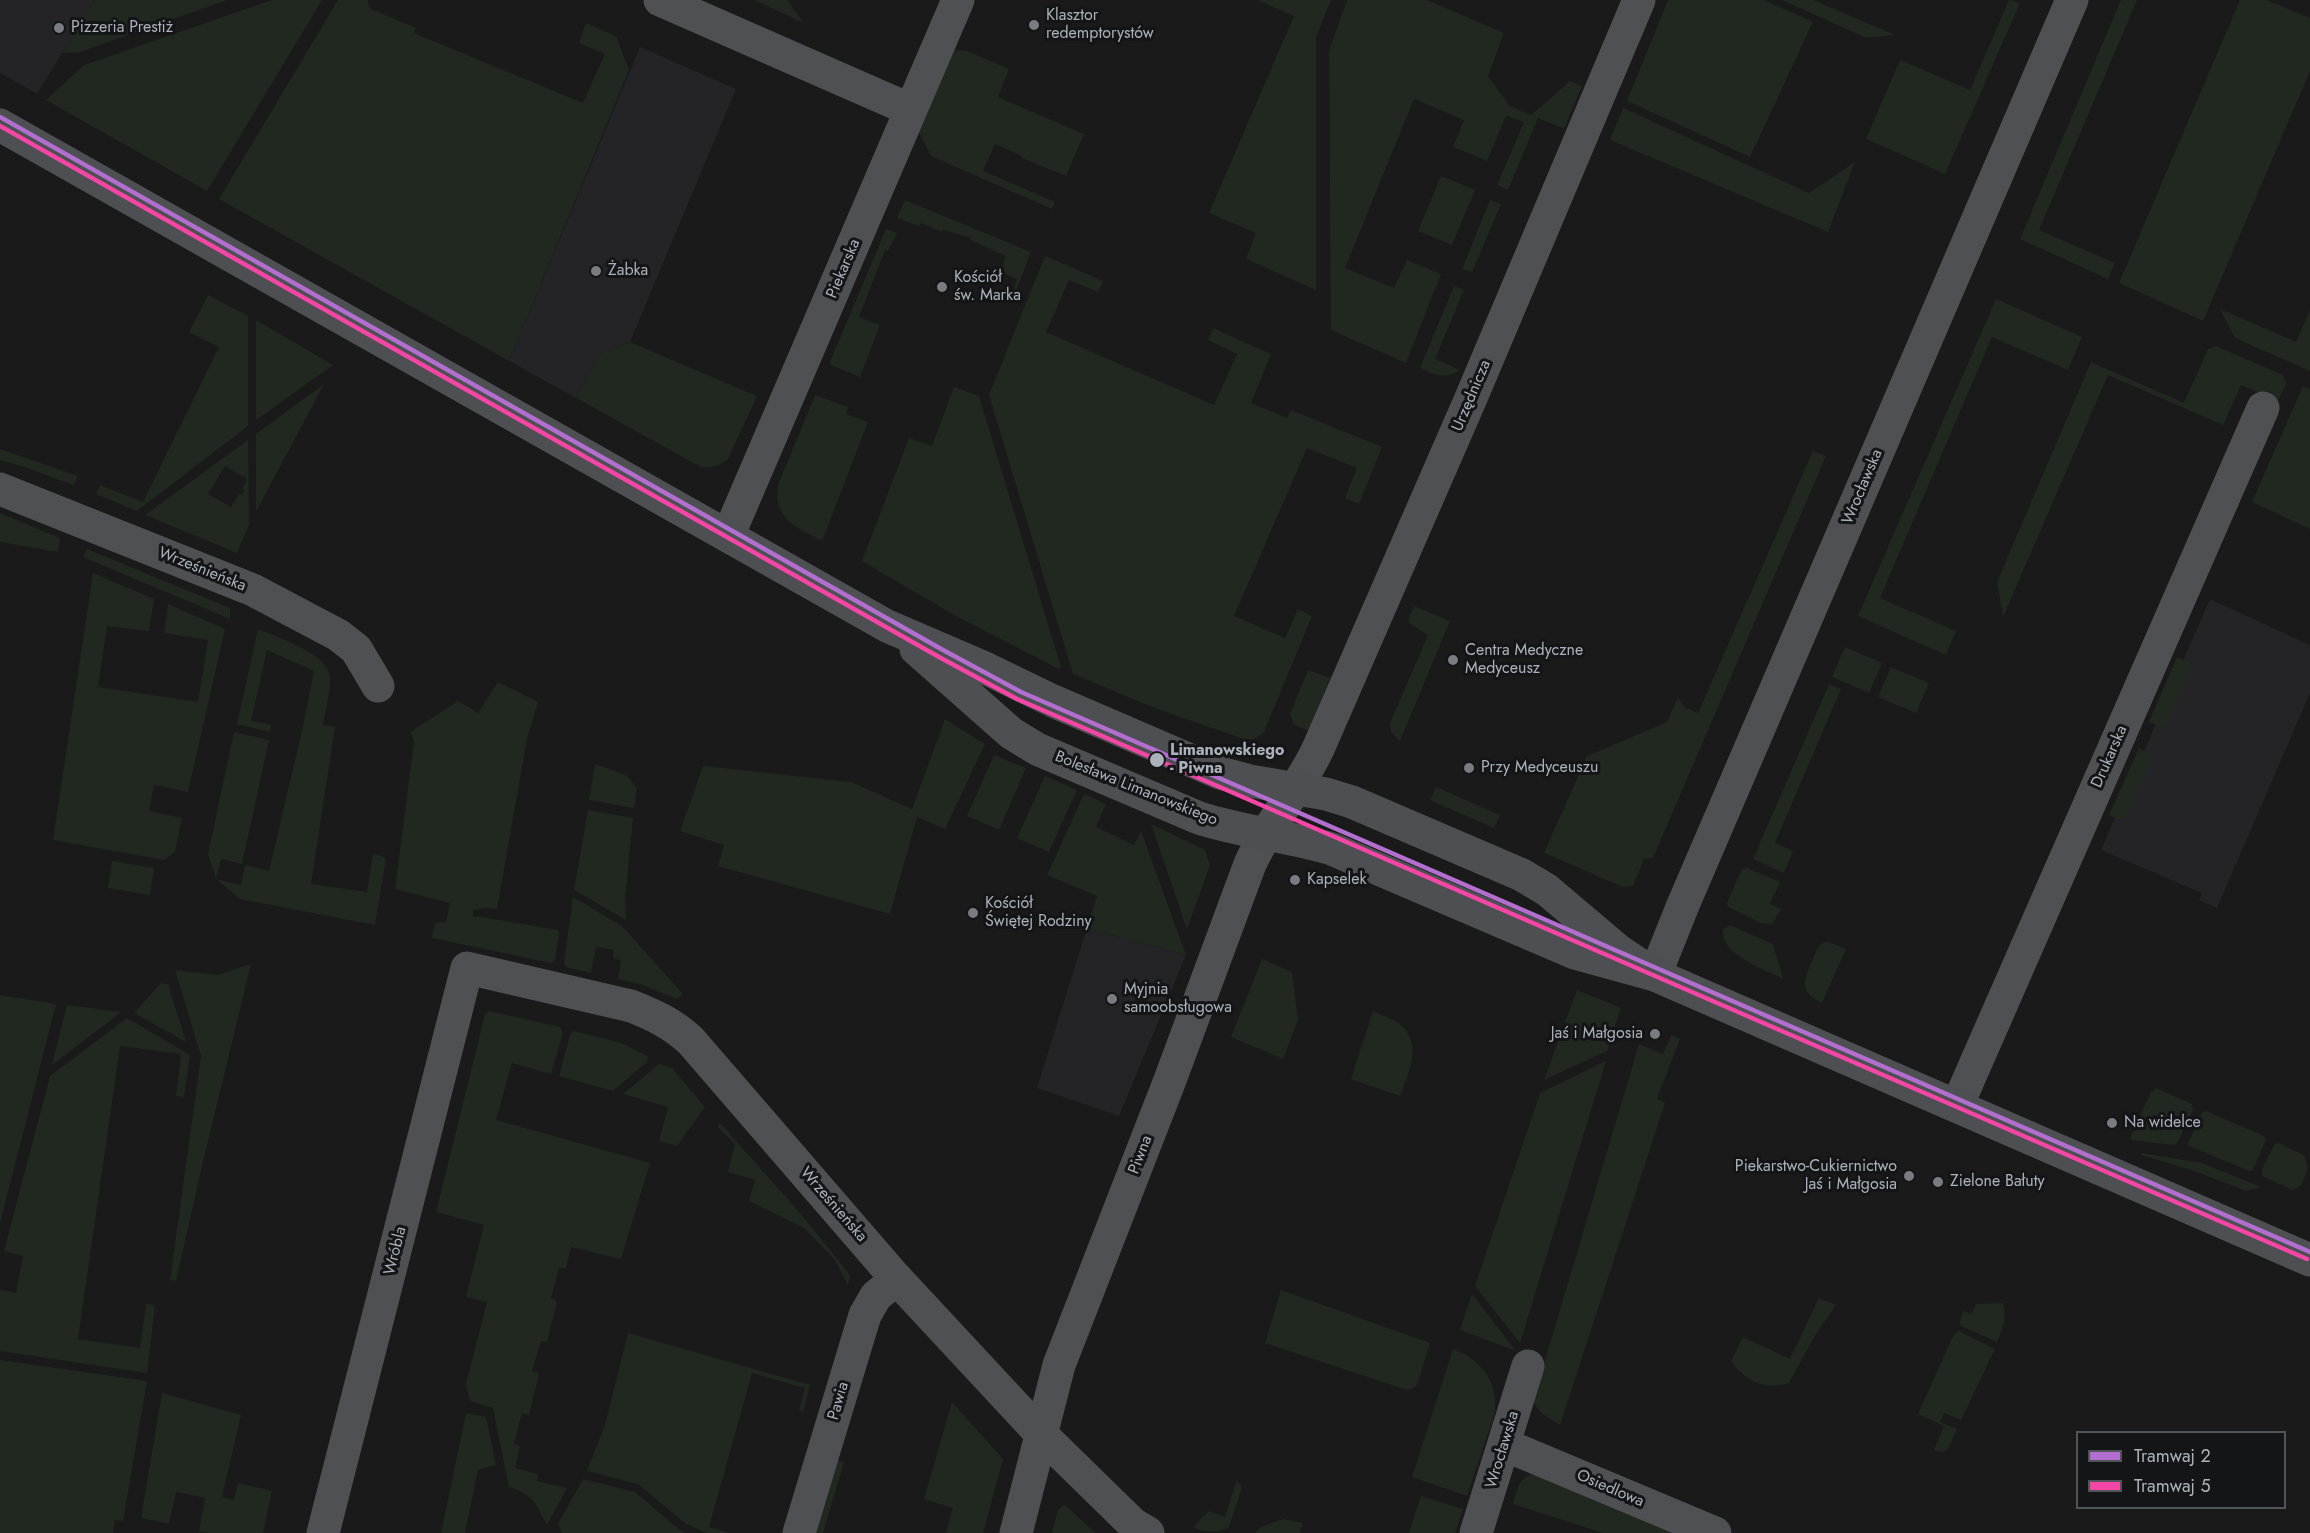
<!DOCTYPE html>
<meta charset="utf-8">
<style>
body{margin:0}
#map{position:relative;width:2310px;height:1533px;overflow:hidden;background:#1a1a1b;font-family:Jost,sans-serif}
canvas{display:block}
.legend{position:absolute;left:2076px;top:1431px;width:210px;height:78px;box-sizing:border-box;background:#141517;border:2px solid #515459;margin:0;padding:8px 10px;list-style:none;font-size:18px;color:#acb2bb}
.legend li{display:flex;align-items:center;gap:12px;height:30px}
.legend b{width:30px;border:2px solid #515459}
</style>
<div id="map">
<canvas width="2310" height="1533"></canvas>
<ul class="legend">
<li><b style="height:8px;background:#b36fd0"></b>Tramwaj 2</li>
<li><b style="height:8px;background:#f346a5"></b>Tramwaj 5</li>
</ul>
</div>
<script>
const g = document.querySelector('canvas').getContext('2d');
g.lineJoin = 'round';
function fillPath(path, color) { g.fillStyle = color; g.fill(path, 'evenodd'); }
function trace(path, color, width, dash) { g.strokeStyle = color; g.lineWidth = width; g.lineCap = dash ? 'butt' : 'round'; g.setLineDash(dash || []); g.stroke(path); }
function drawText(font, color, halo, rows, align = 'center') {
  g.font = font + ' Jost,sans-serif'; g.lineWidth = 6; g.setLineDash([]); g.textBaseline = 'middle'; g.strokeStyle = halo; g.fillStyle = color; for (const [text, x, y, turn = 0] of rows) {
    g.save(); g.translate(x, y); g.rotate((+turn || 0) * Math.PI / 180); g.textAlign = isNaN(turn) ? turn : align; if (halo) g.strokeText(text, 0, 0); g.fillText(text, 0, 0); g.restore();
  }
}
fillPath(new Path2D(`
 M 0,0 L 94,0 L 37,94 L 0,73 Z
 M 640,47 L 736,89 L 630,342 L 600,354 L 576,398 L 509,361 Z
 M 2210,599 L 2310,645 L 2310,693 L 2217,908 L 2199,900 L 2202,893 L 2101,850 Z
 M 1087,928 L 1186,955 L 1119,1116 L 1037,1088 Z`), '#242427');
fillPath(new Path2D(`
 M 94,0 L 227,0 L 80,52 L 62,53 Z
 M 272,0 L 322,0 L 207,191 L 46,100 L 84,65 Z
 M 338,0 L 368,0 L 369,8 L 416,28 L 414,33 L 583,103 L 605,54 L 579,43 L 586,23 L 616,36 L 629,70 L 509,361 L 219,199 Z
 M 754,0 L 787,0 L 804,23 Z
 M 1257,0 L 1331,0 L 1316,37 L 1316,290 L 1246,259 L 1256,233 L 1209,213 L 1294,16 Z
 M 1347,0 L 1427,0 L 1504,33 L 1488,76 L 1510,106 L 1531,115 L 1570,81 L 1582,86 L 1564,129 L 1538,118 L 1508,190 L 1497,185 L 1524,122 L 1506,116 L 1487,161 L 1453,147 L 1464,120 L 1414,99 L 1345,268 L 1394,288 L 1407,260 L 1441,274 L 1406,363 L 1331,330 L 1329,51 Z
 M 1668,0 L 1764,0 L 1813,22 L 1750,157 L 1627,101 Z
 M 1782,0 L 1813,0 L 1895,35 L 1866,38 Z
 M 2009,0 L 2020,3 L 1945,174 L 1866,139 L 1900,60 L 1970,90 Z
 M 2121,0 L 2137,0 L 2039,230 L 2115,263 L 2108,279 L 2020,239 Z
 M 2240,0 L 2267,0 L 2310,18 L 2310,71 L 2203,321 L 2119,283 Z
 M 954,50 L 967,51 L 1009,69 L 998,97 L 1084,134 L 1066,176 L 1022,158 L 1022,156 L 995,144 L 983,171 L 1055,202 L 1052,209 L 931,156 L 919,132 Z
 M 1623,108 L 1809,193 L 1855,162 L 1828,232 L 1610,140 Z
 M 1441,176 L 1475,190 L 1452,245 L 1418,231 Z
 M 905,200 L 1031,252 L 1013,299 L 1010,299 L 1017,279 L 1000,272 L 1006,256 L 970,240 L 971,238 L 943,230 L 942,232 L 921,223 L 919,226 L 897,218 Z
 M 1490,200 L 1501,204 L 1472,272 L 1462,269 Z
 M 886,229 L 897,233 L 888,251 L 885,250 L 859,317 L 880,325 L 860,377 L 829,364 Z
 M 1045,256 L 1103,281 L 1098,292 L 1069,280 L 1046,332 L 1214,405 L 1237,354 L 1208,340 L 1213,328 L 1271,354 L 1251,403 L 1287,418 L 1291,410 L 1382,447 L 1359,504 L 1345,498 L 1357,468 L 1307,448 L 1234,616 L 1285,638 L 1298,609 L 1312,616 L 1264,732 C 1257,739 1253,740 1244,739 L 1157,709 L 1073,674 L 989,395 Z
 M 1454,286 L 1464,290 L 1435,359 L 1460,370 C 1445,380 1435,375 1420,368 Z
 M 208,295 L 248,316 L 248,426 L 137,511 L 96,494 L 100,485 L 143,502 L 219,347 L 189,332 Z
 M 1996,299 L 2082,337 L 2068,370 L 1992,337 L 1880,598 L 1956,631 L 1946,655 L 1858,616 Z
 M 2220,309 L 2296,342 L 2310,310 L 2310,371 L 2235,338 Z
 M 256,320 L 333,365 L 256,420 Z
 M 630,342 L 757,396 L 728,459 C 719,466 712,468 701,467 L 576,398 L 600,354 Z
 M 2216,346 L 2283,375 L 2286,384 L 2278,401 L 2241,385 L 2223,425 L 2108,375 L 2003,617 L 1997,582 L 2091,362 L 2184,403 L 2208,349 Z
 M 324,384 L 256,512 L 256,434 Z
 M 2303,386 L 2310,389 L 2310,529 L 2252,502 Z
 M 954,387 L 979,396 L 1061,667 L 1059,669 L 952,614 L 862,561 L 909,438 L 932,446 Z
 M 815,395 L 848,407 L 846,414 L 868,422 L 822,541 C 797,527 772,519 778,485 Z
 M 248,440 L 249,525 L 237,553 L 145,515 ZM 225,466 L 247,479 L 242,489 L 244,491 L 242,495 L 239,494 L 231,507 L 208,494 Z
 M 0,449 L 78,476 L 73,485 L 22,466 L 0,460 Z
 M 1813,451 L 1826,456 L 1653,858 L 1644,859 L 1633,886 L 1623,887 L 1544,853 L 1587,756 L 1667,722 L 1678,697 L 1684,707 L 1698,713 Z
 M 0,513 L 60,538 L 58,552 L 0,542 Z
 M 87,549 L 230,608 L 230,619 L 83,557 Z
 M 93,573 L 154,599 L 149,631 L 107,626 L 98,687 L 198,702 L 208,640 L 164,633 L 168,604 L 225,629 L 188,792 L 154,785 L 149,811 L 182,818 L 175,852 L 164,860 L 53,840 Z
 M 1414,606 L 1450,621 L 1400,741 L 1391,732 L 1390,723 L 1428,635 L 1409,623 L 1409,617 Z
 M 258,629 C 278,638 322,651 329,673 C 333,684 325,712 323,725 L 335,727 L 311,884 L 367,892 L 373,854 L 382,856 L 386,859 L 375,925 L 240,899 L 216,879 L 208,854 L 234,732 L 269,740 L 242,864 L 221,859 L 216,879 L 241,885 L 245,865 L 269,871 L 302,731 L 314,671 L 267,650 L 251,721 L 271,725 L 270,732 L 237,724 Z
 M 1845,647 L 1882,663 L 1869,693 L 1832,677 Z
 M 2177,657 L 2190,662 L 2191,668 L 2167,724 L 2161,727 L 2149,722 Z
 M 1891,667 L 1929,683 L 1916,713 L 1878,697 Z
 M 1308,670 L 1330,678 L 1309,731 L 1294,725 L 1290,714 Z
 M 498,682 L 538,702 L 527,739 L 497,909 L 486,908 L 473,910 L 473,917 L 481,917 L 558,930 L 559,933 L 555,960 L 551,963 L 432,938 L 435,923 L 446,922 L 450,903 L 395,889 L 414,741 L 410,732 L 458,701 L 478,713 Z
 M 1829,684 L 1841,689 L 1775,843 L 1793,851 L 1784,873 L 1753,859 Z
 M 945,719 L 985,744 L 945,829 L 917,817 L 890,914 L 718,866 L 724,845 L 680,831 L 703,766 L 851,782 L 912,809 Z
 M 2139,748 L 2150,754 L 2151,761 L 2126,816 L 2120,820 L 2109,815 Z
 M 994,755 L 1026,768 L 999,830 L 967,816 Z
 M 595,764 L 626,775 L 637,788 L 634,808 L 589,800 Z
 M 1045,776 L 1077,790 L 1049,852 L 1017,838 Z
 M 1436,787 L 1500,815 L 1494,828 L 1430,800 Z
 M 1084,794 L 1106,804 L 1096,827 L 1134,845 L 1141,831 L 1186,955 L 1087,928 L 1097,896 L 1047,875 Z
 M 588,810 L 633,818 L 625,900 L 626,920 L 574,890 Z
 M 1151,824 L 1205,850 L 1210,865 L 1187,929 Z
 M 112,861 L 154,868 L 150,895 L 108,888 Z
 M 1747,868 L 1780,882 L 1770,904 L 1781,909 L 1772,924 L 1761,923 L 1728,907 L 1727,903 L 1742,869 Z
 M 573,897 L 622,926 L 683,994 L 677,999 L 640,984 L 618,979 L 621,960 L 613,958 L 614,950 L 596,947 L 591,973 L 566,967 L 564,962 Z
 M 1730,925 L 1773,944 L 1783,979 C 1764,969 1720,955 1723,929 Z
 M 1824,942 L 1829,942 L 1846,949 L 1822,1003 C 1800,993 1803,982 1811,963 C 1815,955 1816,947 1824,942 Z
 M 1262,959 L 1292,972 L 1298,1020 L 1283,1059 L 1231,1037 Z
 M 251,964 L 203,1162 L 176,1281 L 170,1280 L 201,1056 L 175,970 L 217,975 Z
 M 161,983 L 168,984 L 186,1042 L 134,1013 Z
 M 1577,990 L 1621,1008 L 1607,1051 L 1544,1080 Z
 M 0,995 L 56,1004 L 0,1223 Z
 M 67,1005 L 121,1012 L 52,1065 Z
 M 489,1011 L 560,1027 L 563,1033 L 551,1074 L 512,1063 L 496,1120 L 650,1163 L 621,1259 L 571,1247 L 566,1268 L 559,1268 L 551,1298 L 557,1301 L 547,1342 L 541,1341 L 532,1371 L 539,1373 L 529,1415 L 522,1413 L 514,1444 L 520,1446 L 515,1468 L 538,1474 L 537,1481 L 567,1488 L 547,1525 C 536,1504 533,1494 509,1487 L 493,1408 L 470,1401 L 466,1384 L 487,1302 L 466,1297 L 484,1225 L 436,1212 L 485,1014 Z
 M 1373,1011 C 1382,1015 1397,1020 1403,1027 C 1422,1047 1408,1074 1400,1096 L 1351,1079 Z
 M 127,1018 L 190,1055 L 184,1097 L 176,1096 L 181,1054 L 120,1046 L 78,1339 L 140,1348 L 146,1304 L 155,1305 L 147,1373 L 0,1351 L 0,1290 L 16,1293 L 23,1256 L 4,1251 L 50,1076 Z
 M 574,1031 L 621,1043 L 648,1056 L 647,1062 L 613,1091 L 559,1076 L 570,1035 Z
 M 1671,1035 L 1680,1039 L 1657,1099 L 1665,1103 L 1560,1425 L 1541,1413 L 1533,1401 L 1639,1044 L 1663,1054 Z
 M 1606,1061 L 1520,1343 L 1475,1286 L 1540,1093 Z
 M 659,1064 L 672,1068 L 705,1107 L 677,1146 L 659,1141 L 668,1107 L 623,1094 Z
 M 2156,1088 L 2192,1104 L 2193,1110 L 2178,1142 L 2174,1145 L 2132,1140 L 2131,1135 L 2151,1092 Z
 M 2206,1111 L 2264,1136 L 2266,1140 L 2253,1170 L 2249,1171 L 2187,1145 L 2202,1113 Z
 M 720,1123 L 801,1214 L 850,1275 L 848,1285 L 835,1260 L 804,1228 L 749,1201 L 755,1180 L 728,1172 L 735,1144 L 717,1126 Z
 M 2278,1143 L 2304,1155 L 2308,1168 L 2301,1186 L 2293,1190 L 2262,1176 L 2262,1169 L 2274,1145 Z
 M 2142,1153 L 2202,1163 L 2261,1187 L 2246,1191 L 2197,1172 L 2141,1155 Z
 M 1281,1290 L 1430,1343 L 1417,1385 L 1412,1389 L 1407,1390 L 1265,1343 Z
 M 1472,1294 L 1516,1351 L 1460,1330 Z
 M 1819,1298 L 1836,1305 L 1814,1337 L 1789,1383 C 1766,1391 1744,1381 1731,1361 L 1743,1337 L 1790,1359 Z
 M 2003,1303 C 2007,1318 2003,1328 1997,1342 L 1961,1326 L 1960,1320 L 1964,1311 L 1971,1314 L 1976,1304 Z
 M 1959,1331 L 1995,1349 L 1961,1420 L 1944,1413 L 1940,1422 L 1957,1429 L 1948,1449 L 1942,1452 L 1934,1450 L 1944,1426 L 1918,1414 L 1954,1334 Z
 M 628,1333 L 810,1385 L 803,1412 L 799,1410 L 805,1388 L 752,1373 L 709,1527 L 729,1533 L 707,1533 L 686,1524 L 638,1484 L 587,1471 L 605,1425 Z
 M 1453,1349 C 1479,1359 1498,1380 1495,1410 C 1494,1420 1488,1432 1485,1442 C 1479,1460 1473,1478 1467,1496 L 1412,1477 Z
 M 0,1360 L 147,1381 L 123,1521 L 115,1520 L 113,1533 L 0,1533 Z
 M 162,1393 L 241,1415 L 222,1497 L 234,1500 L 238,1483 L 272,1491 L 263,1533 L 210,1533 L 199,1531 L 205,1498 L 176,1492 L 169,1524 L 141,1518 Z
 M 952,1402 L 1003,1459 L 983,1533 L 946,1533 L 953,1508 L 924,1499 Z
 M 466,1413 L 486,1417 L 496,1465 L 478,1470 L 465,1533 L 441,1533 Z
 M 836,1459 L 844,1462 L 823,1533 L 809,1533 Z
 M 1536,1473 L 1693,1533 L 1603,1533 L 1513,1504 C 1518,1487 1518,1478 1536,1473 Z
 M 583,1479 L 635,1492 L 681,1531 L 686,1533 L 562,1533 L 558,1524 Z
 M 1237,1480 L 1242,1488 L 1229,1527 C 1216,1533 1206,1533 1193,1527 L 1209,1511 L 1225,1517 Z
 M 1421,1496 L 1463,1509 L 1455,1533 L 1409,1533 Z
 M 1064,1504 L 1095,1533 L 1052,1533 L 1058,1510 Z
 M 1283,1519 L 1303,1523 L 1300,1533 L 1255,1533 L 1261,1527 Z`), '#202820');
trace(new Path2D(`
 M 660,0 L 911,110
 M 0,489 L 253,590 L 338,635 L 356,649 L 378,686
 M 728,536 L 958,0
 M 1655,975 L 1683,905 L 2072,0
 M 1957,1106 L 2263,408
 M 1505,1445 L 1715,1533
 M 323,1533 L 467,968 L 631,1006 C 654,1015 673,1024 691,1041 L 894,1276 L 1041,1434 L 1133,1524 L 1148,1533
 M 799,1533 L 865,1315 L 876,1296 L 897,1279
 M 1016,1533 L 1059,1365 L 1170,1080 L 1250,864 C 1269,823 1299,789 1318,749 L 1471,398 L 1639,0
 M 1476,1533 L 1528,1366`), '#4e5054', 33);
trace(new Path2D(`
 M 0,125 L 887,626 L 987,669 L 1053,701 L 1220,773 L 1250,781 L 1326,794 L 1352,802 L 1522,875 L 1547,890 L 1619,951 L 1655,975
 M 916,649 L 1011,733 L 1037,749 L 1199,818 C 1242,832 1288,836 1332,849 L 1575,953 L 1655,975 L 2310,1260`), '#4d4f52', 33);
trace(new Path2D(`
 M 0,117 L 943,650 L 1021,692 L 2310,1252`), '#b36fd0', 4.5);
trace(new Path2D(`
 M 0,126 L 939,657 L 1017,699 L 2307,1259`), '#f346a5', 4.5);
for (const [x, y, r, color] of [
 [1034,25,6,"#797d83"],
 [59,28,6,"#797d83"],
 [596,271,6,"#797d83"],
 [942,287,6,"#797d83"],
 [1453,660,6,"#797d83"],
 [1157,760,8,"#acb2bb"],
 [1469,768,6,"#797d83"],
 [1295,880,6,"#797d83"],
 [973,913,6,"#797d83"],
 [1112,999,6,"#797d83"],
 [1655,1034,6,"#797d83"],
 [2112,1123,6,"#797d83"],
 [1909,1176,6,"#797d83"],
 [1938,1182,6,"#797d83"]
]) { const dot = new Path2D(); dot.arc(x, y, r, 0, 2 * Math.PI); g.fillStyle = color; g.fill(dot); trace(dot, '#141517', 2); }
drawText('16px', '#acb2bb', '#141517', [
 ["Klasztor",1046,16],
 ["redemptorystów",1046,34],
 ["Pizzeria Prestiż",71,28],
 ["Żabka",608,271],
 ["Kościół",954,278],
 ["św. Marka",954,296],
 ["Centra Medyczne",1465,651],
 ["Medyceusz",1465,669],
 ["Przy Medyceuszu",1481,768],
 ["Kapselek",1307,880],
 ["Kościół",985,904],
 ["Świętej Rodziny",985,922],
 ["Myjnia",1124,990],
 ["samoobsługowa",1124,1008],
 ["Jaś i Małgosia",1643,1034,"right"],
 ["Na widelce",2124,1123],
 ["Piekarstwo-Cukiernictwo",1897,1167,"right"],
 ["Jaś i Małgosia",1897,1185,"right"],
 ["Zielone Bałuty",1950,1182]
], 'left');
drawText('16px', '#acb2bb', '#141517', [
 ["Piekarska",844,269,-67],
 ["Urzędnicza",1472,396,-67],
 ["Wrocławska",1863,487,-67],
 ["Wrześnieńska",202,570,22],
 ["Drukarska",2110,757,-66],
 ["Bolesława Limanowskiego",1136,789,22],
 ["Piwna",1141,1155,-69],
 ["Wrześnieńska",833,1205,49],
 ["Wróbla",396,1251,-76],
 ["Pawia",839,1401,-74],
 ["Wrocławska",1503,1450,-73],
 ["Osiedlowa",1610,1489,23]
]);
drawText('bold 16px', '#acb2bb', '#141517', [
 ["Limanowskiego",1170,751],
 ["- Piwna",1170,769]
], 'left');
</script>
